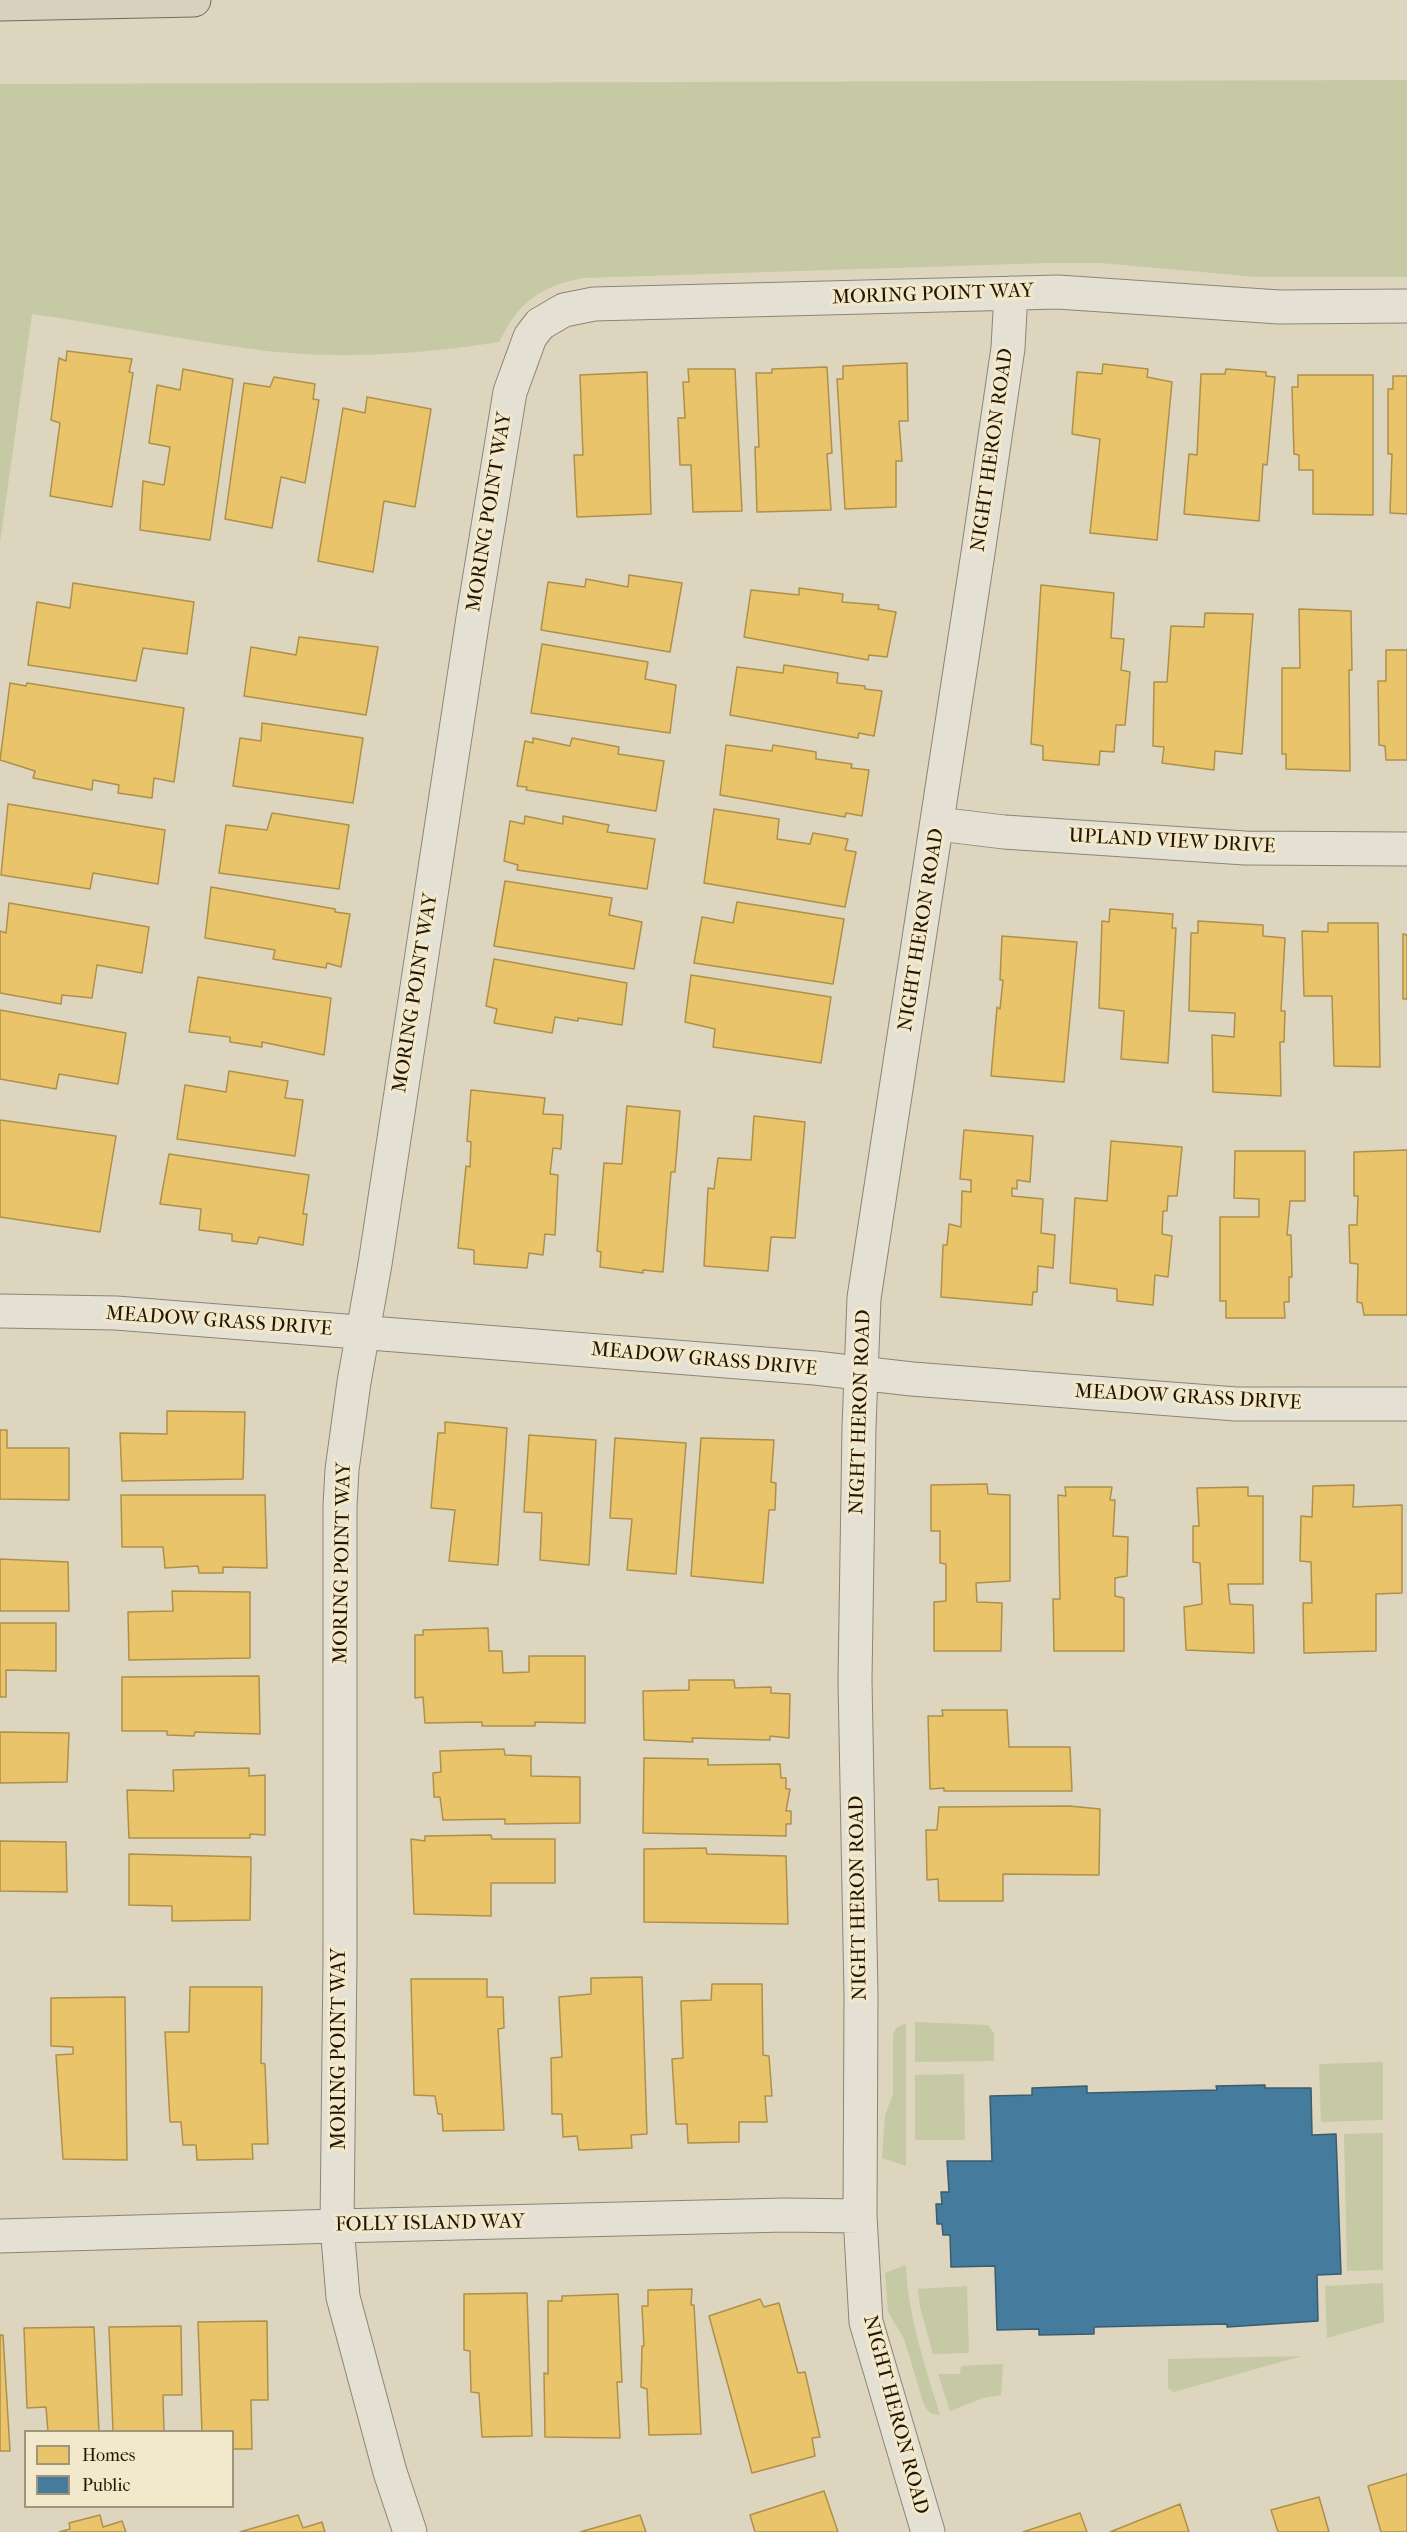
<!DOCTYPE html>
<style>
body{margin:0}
#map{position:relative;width:1407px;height:2532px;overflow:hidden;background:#ddd5bd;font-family:"IM FELL French Canon",serif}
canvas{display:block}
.legend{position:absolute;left:24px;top:2430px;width:210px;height:78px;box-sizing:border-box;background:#f2e8cb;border:2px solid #a0947a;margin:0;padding:8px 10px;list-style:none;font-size:18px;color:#251501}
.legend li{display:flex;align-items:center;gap:12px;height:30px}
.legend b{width:30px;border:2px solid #a0947a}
</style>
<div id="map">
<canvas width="1407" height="2532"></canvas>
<ul class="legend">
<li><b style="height:16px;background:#e9c46a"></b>Homes</li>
<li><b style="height:16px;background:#457b9d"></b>Public</li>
</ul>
</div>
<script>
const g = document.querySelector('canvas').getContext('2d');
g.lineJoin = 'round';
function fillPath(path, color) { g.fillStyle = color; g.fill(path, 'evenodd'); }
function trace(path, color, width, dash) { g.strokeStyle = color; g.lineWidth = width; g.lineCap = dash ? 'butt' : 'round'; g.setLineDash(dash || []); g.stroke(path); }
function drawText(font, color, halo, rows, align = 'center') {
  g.font = font + ' "IM FELL French Canon",serif'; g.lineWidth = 6; g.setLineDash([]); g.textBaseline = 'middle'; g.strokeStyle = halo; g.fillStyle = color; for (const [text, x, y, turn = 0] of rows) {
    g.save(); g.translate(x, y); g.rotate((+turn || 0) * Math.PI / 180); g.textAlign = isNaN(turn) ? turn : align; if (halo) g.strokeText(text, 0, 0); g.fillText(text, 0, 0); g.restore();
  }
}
fillPath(new Path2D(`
 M 1407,80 L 1407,277 L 1258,277 L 1101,263 L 1047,263 L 583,278 C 539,287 519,302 499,342 C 423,354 343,359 267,351 C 188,341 110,325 32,314 L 0,542 L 0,84 Z
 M 915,2022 L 988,2025 L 994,2033 L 994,2061 L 915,2062 Z
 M 906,2023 L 906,2166 L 882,2158 L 885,2115 L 893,2094 L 893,2034 L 896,2028 Z
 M 1383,2062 L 1383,2120 L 1321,2122 L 1319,2064 Z
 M 964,2074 L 965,2140 L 915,2140 L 915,2075 Z
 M 1383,2133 L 1383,2270 L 1347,2271 L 1344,2134 Z
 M 906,2265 C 908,2317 925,2365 940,2415 L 930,2413 L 924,2405 L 904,2339 L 888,2312 L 885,2273 Z
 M 1383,2283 L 1384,2322 L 1327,2338 L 1325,2286 Z
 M 967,2286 L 969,2353 L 933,2354 L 920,2307 L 918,2289 Z
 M 1302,2356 L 1174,2392 L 1168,2388 L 1168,2359 Z
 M 1003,2364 L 1001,2395 L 983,2398 L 950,2411 L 938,2374 L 960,2374 L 961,2366 Z`), '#c5caa4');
const homes = new Path2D(`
 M 67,351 L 132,359 L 129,372 L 133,373 L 112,507 L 50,496 L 60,423 L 51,420 L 59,358 L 66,361 Z
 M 907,363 L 908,421 L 899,421 L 902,461 L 896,461 L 896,507 L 845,509 L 837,379 L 843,379 L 843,366 Z
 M 1103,364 L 1148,369 L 1147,377 L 1172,382 L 1157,540 L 1090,533 L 1100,439 L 1072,434 L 1077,372 L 1102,374 Z
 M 827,367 L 832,453 L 827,454 L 831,510 L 757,512 L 755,447 L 759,447 L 756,373 L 772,373 L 772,369 Z
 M 183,369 L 233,379 L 210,540 L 140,530 L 143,481 L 164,485 L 170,447 L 149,443 L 157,385 L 180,390 Z
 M 688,369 L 735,369 L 742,511 L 693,512 L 691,465 L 680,465 L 678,418 L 685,418 L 683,382 L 689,382 Z
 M 1226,369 L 1266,372 L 1266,376 L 1275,377 L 1267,465 L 1263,464 L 1259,521 L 1184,514 L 1189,454 L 1197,455 L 1201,374 L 1225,374 Z
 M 647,372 L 651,514 L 577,517 L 574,455 L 583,455 L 580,375 Z
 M 1298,375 L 1373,375 L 1373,515 L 1313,514 L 1313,470 L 1299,470 L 1299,455 L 1294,454 L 1292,387 L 1298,387 Z
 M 1393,376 L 1407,376 L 1407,514 L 1390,513 L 1392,454 L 1388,454 L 1388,389 L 1393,389 Z
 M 274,377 L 315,384 L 313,399 L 319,400 L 305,483 L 281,477 L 272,528 L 225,519 L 244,383 L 270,387 Z
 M 367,397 L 431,409 L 415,507 L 384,501 L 373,572 L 318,561 L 343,408 L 365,413 Z
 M 629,575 L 682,583 L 670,652 L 541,630 L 548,582 L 585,587 L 586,579 L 628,587 Z
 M 73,583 L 194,602 L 187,654 L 143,648 L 136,681 L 28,665 L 37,602 L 70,608 Z
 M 1041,585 L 1114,593 L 1111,638 L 1124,639 L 1121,670 L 1130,672 L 1125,725 L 1116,725 L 1114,752 L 1100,751 L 1099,765 L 1043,760 L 1043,746 L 1031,744 Z
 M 799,588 L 843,594 L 842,602 L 879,605 L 878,609 L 896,612 L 887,657 L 869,655 L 868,660 L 744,637 L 751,590 L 799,595 Z
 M 1299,609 L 1351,611 L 1352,670 L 1349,670 L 1350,771 L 1286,769 L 1286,754 L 1282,754 L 1282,668 L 1300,668 Z
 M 1205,613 L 1253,614 L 1242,754 L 1215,751 L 1214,770 L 1162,763 L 1164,747 L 1153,746 L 1154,682 L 1167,682 L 1171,626 L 1204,627 Z
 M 299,637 L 378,647 L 366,715 L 244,696 L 251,647 L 296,655 Z
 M 542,644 L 648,662 L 645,679 L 676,685 L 670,733 L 531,713 Z
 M 1386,650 L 1407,650 L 1407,760 L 1386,760 L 1385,746 L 1379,745 L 1378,681 L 1386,681 Z
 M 784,665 L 838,673 L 837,683 L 865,686 L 865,689 L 882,691 L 874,736 L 859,733 L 858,738 L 730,715 L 737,667 L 783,673 Z
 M 10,683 L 26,686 L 27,683 L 184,708 L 174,782 L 154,778 L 152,798 L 118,793 L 119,785 L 93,780 L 92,790 L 33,778 L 35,771 L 0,760 Z
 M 262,723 L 363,738 L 353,803 L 233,786 L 240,738 L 261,741 Z
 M 533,738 L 570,746 L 572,738 L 619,747 L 618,754 L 664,761 L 656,811 L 526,790 L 527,787 L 517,786 L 525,741 L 533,743 Z
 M 726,745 L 772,751 L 773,745 L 816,752 L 816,759 L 852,764 L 851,768 L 869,770 L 862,816 L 846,813 L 845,817 L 720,795 Z
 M 8,804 L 165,830 L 158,884 L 93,873 L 90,889 L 1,875 Z
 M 714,809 L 779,819 L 777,839 L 810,844 L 813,833 L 848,839 L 845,850 L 856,852 L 845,907 L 704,883 Z
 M 272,813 L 349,825 L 339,889 L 219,873 L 226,825 L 267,830 Z
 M 525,816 L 563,824 L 563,816 L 609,825 L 607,832 L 655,839 L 647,889 L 517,870 L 518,865 L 504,861 L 510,821 L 524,824 Z
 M 505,881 L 612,898 L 609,915 L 642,922 L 634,969 L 494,946 Z
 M 211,887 L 335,909 L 335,912 L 350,914 L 341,967 L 327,963 L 326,968 L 273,959 L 275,950 L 205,938 Z
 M 737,902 L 844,919 L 833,984 L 694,963 L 702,917 L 733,923 Z
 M 9,903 L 149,927 L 142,973 L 97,965 L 92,998 L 62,995 L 61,1004 L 0,993 L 0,931 L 6,933 Z
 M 1110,909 L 1173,914 L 1172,928 L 1176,928 L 1168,1063 L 1121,1059 L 1124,1011 L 1099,1008 L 1102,921 L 1109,922 Z
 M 1198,921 L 1263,925 L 1263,936 L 1285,938 L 1281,1011 L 1285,1011 L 1284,1042 L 1280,1042 L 1281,1096 L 1213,1092 L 1212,1035 L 1234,1037 L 1235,1013 L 1189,1011 L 1191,933 L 1198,933 Z
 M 1328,923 L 1378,923 L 1380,1067 L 1334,1066 L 1332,996 L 1304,996 L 1302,931 L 1328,932 Z
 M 1403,934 L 1407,935 L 1407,999 L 1403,999 Z
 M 1002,936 L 1077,942 L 1064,1082 L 991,1076 L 997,1007 L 1000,1009 L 1003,980 L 1000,980 Z
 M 494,959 L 627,983 L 622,1025 L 578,1018 L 578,1021 L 555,1017 L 552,1033 L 494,1023 L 497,1009 L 486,1006 Z
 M 691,975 L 831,997 L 821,1063 L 713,1047 L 715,1029 L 685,1022 Z
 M 198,977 L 331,998 L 324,1055 L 262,1042 L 262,1047 L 230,1042 L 230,1037 L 189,1032 Z
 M 0,1010 L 126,1033 L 118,1084 L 59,1074 L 56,1089 L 0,1079 Z
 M 229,1071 L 288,1081 L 285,1098 L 303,1100 L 295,1156 L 177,1139 L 185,1085 L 226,1092 Z
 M 471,1090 L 545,1098 L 543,1114 L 563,1115 L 561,1149 L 553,1148 L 550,1174 L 558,1175 L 555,1235 L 545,1234 L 543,1255 L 529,1253 L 527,1268 L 474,1264 L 474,1250 L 458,1248 L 466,1166 L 470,1167 L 471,1142 L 467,1141 Z
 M 627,1106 L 680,1111 L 675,1172 L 671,1172 L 663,1272 L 643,1270 L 643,1273 L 600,1267 L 601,1252 L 597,1251 L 604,1163 L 622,1164 Z
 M 754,1116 L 805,1122 L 795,1238 L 771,1237 L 768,1271 L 704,1266 L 708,1188 L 714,1189 L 718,1158 L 751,1160 Z
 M 0,1120 L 116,1136 L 100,1232 L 0,1217 Z
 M 964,1130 L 1033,1136 L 1030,1182 L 1017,1180 L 1017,1189 L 1012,1188 L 1012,1196 L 1043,1199 L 1041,1233 L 1055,1235 L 1053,1268 L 1038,1266 L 1037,1292 L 1033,1292 L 1032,1305 L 941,1297 L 943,1245 L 947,1245 L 949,1224 L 961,1227 L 962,1191 L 971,1192 L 971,1180 L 960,1179 Z
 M 1111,1141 L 1182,1147 L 1177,1196 L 1168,1196 L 1167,1211 L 1163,1211 L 1162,1234 L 1172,1236 L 1168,1277 L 1155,1275 L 1153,1305 L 1117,1301 L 1117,1289 L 1070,1283 L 1075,1198 L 1107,1201 Z
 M 1407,1150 L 1407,1315 L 1364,1315 L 1362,1303 L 1357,1302 L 1358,1264 L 1350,1263 L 1349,1225 L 1357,1225 L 1358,1196 L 1354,1196 L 1354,1152 Z
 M 1235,1151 L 1305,1151 L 1305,1201 L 1290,1201 L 1287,1235 L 1291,1235 L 1292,1277 L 1289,1277 L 1289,1302 L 1284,1302 L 1285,1318 L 1226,1318 L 1226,1301 L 1220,1301 L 1220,1217 L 1259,1217 L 1259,1199 L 1234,1198 Z
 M 169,1154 L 309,1175 L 303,1214 L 307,1214 L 303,1245 L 259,1237 L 257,1244 L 232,1241 L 232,1234 L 199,1230 L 201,1209 L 160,1204 Z
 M 167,1411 L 245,1412 L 243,1479 L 122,1481 L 120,1433 L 167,1434 Z
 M 445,1422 L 507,1428 L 498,1565 L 449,1561 L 455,1510 L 431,1508 L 438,1433 L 445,1433 Z
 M 0,1430 L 7,1430 L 7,1448 L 69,1448 L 69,1500 L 0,1499 Z
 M 529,1435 L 596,1440 L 589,1565 L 540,1560 L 542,1513 L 524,1512 Z
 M 615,1438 L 686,1443 L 676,1574 L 627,1570 L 632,1519 L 610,1518 Z
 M 701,1438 L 774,1440 L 771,1482 L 776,1483 L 775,1510 L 769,1510 L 763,1583 L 691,1576 Z
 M 987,1484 L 988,1494 L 1010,1495 L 1010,1581 L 976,1583 L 977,1602 L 1002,1603 L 1001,1651 L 934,1651 L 934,1602 L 946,1601 L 946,1564 L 940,1563 L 940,1531 L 931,1531 L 931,1485 Z
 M 1354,1485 L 1353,1507 L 1402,1505 L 1402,1593 L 1376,1594 L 1376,1651 L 1304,1653 L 1303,1603 L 1312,1603 L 1311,1562 L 1300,1561 L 1301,1516 L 1312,1517 L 1313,1486 Z
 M 1065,1487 L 1112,1487 L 1110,1500 L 1115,1500 L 1113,1536 L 1128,1537 L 1127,1576 L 1115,1578 L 1115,1596 L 1124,1598 L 1124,1651 L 1054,1651 L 1053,1599 L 1060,1599 L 1058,1495 L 1066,1496 Z
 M 1248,1487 L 1248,1496 L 1263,1496 L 1263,1584 L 1228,1584 L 1230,1604 L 1253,1605 L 1254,1653 L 1186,1650 L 1184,1607 L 1202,1604 L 1200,1563 L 1193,1562 L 1193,1526 L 1199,1526 L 1197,1488 Z
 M 121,1495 L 265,1495 L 267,1568 L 223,1567 L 223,1573 L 199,1573 L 198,1566 L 165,1568 L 163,1547 L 122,1547 Z
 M 0,1559 L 68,1562 L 69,1611 L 0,1611 Z
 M 172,1591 L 250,1592 L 250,1658 L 129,1660 L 128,1612 L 173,1611 Z
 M 0,1623 L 56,1623 L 56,1671 L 6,1670 L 6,1697 L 0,1697 Z
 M 488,1628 L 489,1651 L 502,1651 L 503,1673 L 529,1672 L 529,1656 L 585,1656 L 585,1723 L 535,1722 L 535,1726 L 482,1726 L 482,1722 L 425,1723 L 423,1697 L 415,1698 L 415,1635 L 423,1635 L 423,1630 Z
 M 259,1676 L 260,1734 L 195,1732 L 194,1736 L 167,1735 L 167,1731 L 122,1731 L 122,1677 Z
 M 689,1680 L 734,1680 L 735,1688 L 771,1687 L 771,1693 L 790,1694 L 789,1738 L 770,1736 L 770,1740 L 692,1738 L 693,1742 L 644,1740 L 643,1691 L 689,1690 Z
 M 942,1710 L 1007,1710 L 1009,1747 L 1070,1747 L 1072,1791 L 944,1791 L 944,1788 L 930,1789 L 928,1716 L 943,1716 Z
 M 0,1732 L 69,1733 L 67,1782 L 0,1783 Z
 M 504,1749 L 505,1755 L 531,1756 L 531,1776 L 580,1777 L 580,1823 L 505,1824 L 505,1819 L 443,1820 L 440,1797 L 434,1797 L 433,1773 L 441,1772 L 440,1751 Z
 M 644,1758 L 708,1759 L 708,1765 L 780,1764 L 781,1778 L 786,1778 L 786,1789 L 790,1789 L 786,1811 L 791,1811 L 791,1824 L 786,1824 L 786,1836 L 643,1833 Z
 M 249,1768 L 249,1776 L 265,1775 L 265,1835 L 250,1834 L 250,1838 L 129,1838 L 127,1790 L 174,1791 L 173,1770 Z
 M 1069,1806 L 1100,1809 L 1099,1875 L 1003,1874 L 1003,1901 L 939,1901 L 938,1879 L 927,1880 L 926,1830 L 937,1830 L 939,1807 Z
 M 491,1835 L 492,1839 L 555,1839 L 555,1883 L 491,1883 L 491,1916 L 414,1914 L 411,1839 L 425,1841 L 425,1836 Z
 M 0,1841 L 66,1842 L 67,1892 L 0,1891 Z
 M 706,1848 L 707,1854 L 786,1856 L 788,1924 L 644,1922 L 644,1849 Z
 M 129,1854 L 251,1857 L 250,1920 L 172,1921 L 172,1906 L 129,1905 Z
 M 642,1977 L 647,2134 L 631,2135 L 632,2148 L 579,2150 L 577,2136 L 563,2137 L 562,2114 L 552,2114 L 551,2058 L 562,2057 L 559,1997 L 591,1994 L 591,1978 Z
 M 411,1979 L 487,1979 L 487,1997 L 503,1997 L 504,2028 L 498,2029 L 504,2130 L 443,2131 L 442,2114 L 438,2114 L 435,2096 L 414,2095 Z
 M 712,1984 L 762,1984 L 763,2055 L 769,2056 L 772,2096 L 765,2096 L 767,2122 L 739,2122 L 739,2142 L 688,2143 L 687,2124 L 676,2124 L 672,2059 L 683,2058 L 681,2001 L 711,2000 Z
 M 190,1987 L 262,1987 L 261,2063 L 265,2064 L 268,2144 L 252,2144 L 253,2159 L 197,2160 L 196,2145 L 183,2145 L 181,2122 L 170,2122 L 165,2032 L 189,2032 Z
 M 125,1997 L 127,2160 L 63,2159 L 56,2055 L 73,2054 L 73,2047 L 51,2046 L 51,1998 Z
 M 692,2289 L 691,2305 L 694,2305 L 701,2434 L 649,2435 L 647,2389 L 641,2387 L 642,2346 L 644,2346 L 642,2306 L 648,2306 L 648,2290 Z
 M 527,2293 L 532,2436 L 482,2437 L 479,2393 L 471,2392 L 470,2351 L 464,2350 L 464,2294 Z
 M 618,2294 L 622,2382 L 617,2382 L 620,2438 L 545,2437 L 544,2373 L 548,2374 L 548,2301 L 562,2301 L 562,2296 Z
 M 760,2299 L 764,2307 L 779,2303 L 798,2373 L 805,2372 L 820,2437 L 812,2438 L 815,2456 L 752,2473 L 709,2316 Z
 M 267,2321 L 268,2400 L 251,2400 L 252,2449 L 232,2449 L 232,2432 L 202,2432 L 198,2322 Z
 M 181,2326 L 182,2395 L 163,2395 L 164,2432 L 113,2432 L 109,2327 Z
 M 94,2327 L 99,2432 L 48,2432 L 46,2407 L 27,2408 L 24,2328 Z
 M 0,2335 L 3,2335 L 10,2451 L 0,2451 Z
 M 1407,2474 L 1407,2532 L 1381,2532 L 1368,2486 Z
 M 824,2491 L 838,2532 L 755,2532 L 750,2515 Z
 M 1319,2497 L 1329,2532 L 1278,2532 L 1271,2510 Z
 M 1180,2504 L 1189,2532 L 1110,2532 Z
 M 1080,2513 L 1087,2532 L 1023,2532 Z
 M 100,2515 L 103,2527 L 122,2521 L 126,2532 L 59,2532 L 70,2529 L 69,2523 Z
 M 298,2515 L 303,2528 L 322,2522 L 325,2532 L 240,2532 Z
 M 640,2515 L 646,2532 L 580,2532 Z`);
fillPath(homes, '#e9c46a');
trace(homes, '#ae904a', 1.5);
const public = new Path2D(`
 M 1265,2085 L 1265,2088 L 1311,2088 L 1312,2135 L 1336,2134 L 1341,2274 L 1317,2275 L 1318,2321 L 1227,2327 L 1227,2324 L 1094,2327 L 1094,2334 L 1039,2335 L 1039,2329 L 997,2330 L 995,2266 L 951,2267 L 950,2235 L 943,2235 L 942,2224 L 937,2224 L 936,2204 L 942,2204 L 941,2192 L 949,2192 L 947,2161 L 992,2161 L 990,2096 L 1032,2095 L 1032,2088 L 1087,2086 L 1087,2093 L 1217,2090 L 1216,2086 Z`);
fillPath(public, '#457b9d');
trace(public, '#3b5c6e', 1.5);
const street = new Path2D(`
 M 938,824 L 1004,832 L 1245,848 L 1407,849
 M 0,1311 L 116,1313 L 815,1368 L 912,1379 L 1236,1404 L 1407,1404
 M 0,2236 L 337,2226 L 784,2215 L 860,2216
 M 410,2532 L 390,2472 L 343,2297 L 337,2226 L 340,1958 L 340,1506 L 342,1470 L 354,1382 L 375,1264 L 473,618 L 510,392 L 530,337 L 540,324 L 564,310 L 594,304 L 1058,292 L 1279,307 L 1407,306
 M 928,2532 L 866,2322 L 860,2216 L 861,1995 L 855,1680 L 859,1427 L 864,1298 L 978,553 L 1008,348 L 1011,293`);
const primary = new Path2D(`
 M 0,4 L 194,0`);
trace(street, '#8b8575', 35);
trace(primary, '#716b5c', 35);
trace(street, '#e4e0d4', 33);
trace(primary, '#d8d1c0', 33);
drawText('20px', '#251501', '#f2e8cb', [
 ["MORING POINT WAY",933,295,-2],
 ["NIGHT HERON ROAD",993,450,-82],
 ["MORING POINT WAY",490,512,-81],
 ["UPLAND VIEW DRIVE",1172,842,3],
 ["NIGHT HERON ROAD",922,930,-81],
 ["MORING POINT WAY",416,993,-81],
 ["MEADOW GRASS DRIVE",219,1322,4],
 ["MEADOW GRASS DRIVE",704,1360,5],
 ["MEADOW GRASS DRIVE",1188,1398,3],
 ["NIGHT HERON ROAD",861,1412,-88],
 ["MORING POINT WAY",343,1563,-89],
 ["NIGHT HERON ROAD",859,1898,-91],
 ["MORING POINT WAY",340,2049,-90],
 ["FOLLY ISLAND WAY",430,2224,-1],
 ["NIGHT HERON ROAD",895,2415,75]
]);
</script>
